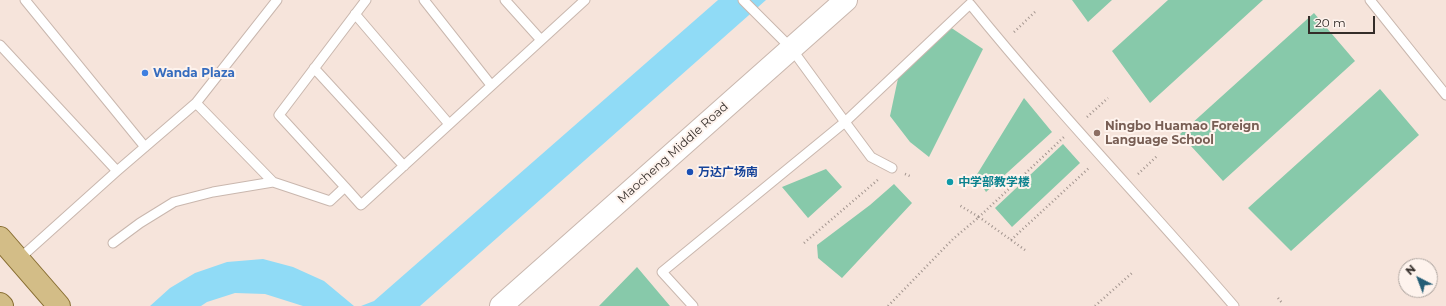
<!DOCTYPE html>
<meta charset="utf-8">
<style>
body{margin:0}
#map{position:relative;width:1446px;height:306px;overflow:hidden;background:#f6e4db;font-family:Montserrat,sans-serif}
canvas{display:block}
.north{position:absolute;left:1398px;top:258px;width:40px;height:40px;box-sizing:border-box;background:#fef3ed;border:1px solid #ada49f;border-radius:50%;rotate:318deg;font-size:11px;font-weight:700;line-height:16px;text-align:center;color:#342d29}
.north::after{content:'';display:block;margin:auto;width:14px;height:18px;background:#245e77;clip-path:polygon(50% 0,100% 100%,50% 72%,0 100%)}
.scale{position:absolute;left:1308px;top:16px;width:67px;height:18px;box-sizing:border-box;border:2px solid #342d29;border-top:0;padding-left:5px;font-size:12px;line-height:14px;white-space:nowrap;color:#342d29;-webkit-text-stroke:3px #fef3ed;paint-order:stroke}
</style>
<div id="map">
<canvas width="1446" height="306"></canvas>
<div class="north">N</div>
<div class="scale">20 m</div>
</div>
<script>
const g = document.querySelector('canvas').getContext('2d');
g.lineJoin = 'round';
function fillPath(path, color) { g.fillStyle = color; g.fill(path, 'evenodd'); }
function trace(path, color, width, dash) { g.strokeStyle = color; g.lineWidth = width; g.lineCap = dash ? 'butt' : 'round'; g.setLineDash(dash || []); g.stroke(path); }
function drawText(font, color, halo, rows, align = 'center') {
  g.font = font + ' Montserrat,"Noto Sans SC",sans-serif'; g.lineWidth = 4; g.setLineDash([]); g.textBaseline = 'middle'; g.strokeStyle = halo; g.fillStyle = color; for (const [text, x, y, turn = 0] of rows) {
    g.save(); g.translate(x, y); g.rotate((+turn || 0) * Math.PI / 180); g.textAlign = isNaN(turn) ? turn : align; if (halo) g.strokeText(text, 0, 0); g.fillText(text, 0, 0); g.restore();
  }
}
fillPath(new Path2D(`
 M 1072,0 L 1112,0 L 1088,22 Z
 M 1168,0 L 1263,0 L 1150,103 L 1112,51 Z
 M 1314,13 L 1355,61 L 1223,181 L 1180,134 Z
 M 947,25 L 983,49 L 929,157 L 910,142 L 890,116 L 900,69 Z
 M 1380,89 L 1419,135 L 1291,251 L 1248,208 Z
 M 1024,98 L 1052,132 L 986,192 L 976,176 Z
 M 1063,144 L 1080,163 L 1012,227 L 995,208 Z
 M 826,169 L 842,187 L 808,218 L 782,187 Z
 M 894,184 L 912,203 L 842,278 L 818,258 L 817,245 L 870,205 Z
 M 637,267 L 670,306 L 599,306 Z`), '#87c9aa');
fillPath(new Path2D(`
 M 718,0 L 766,0 L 420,306 L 361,306 L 374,301 Z
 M 263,259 L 293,267 L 324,281 L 354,306 L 303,306 L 265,294 L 235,293 L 207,302 L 201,306 L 150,306 L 170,288 L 195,273 L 227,262 Z`), '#90dbf6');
const lane = new Path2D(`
 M 25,0 L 145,147
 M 277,0 L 196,103 L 273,182 L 330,201 L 345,187 L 279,115 L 366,0
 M 424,0 L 491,85
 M 505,0 L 541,40
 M 1370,0 L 1446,95
 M 355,14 L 449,124
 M 0,45 L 117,171
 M 314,68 L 404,166
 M 892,168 L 871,157 L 845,122 L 970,4 C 1054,108 1147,205 1234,306
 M 345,187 L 361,205 L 585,0
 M 113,243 L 140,223 L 174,202 L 213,192 L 273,182
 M 19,259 L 117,171 L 196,103
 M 693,306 L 662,272 L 845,122 L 791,48 L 743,0`);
const secondary = new Path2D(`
 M 501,306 L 846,0`);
const primary = new Path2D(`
 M 0,238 L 59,306
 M 0,304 L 2,306`);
trace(lane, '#c9b7ae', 11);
trace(secondary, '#c9b7ae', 24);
trace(primary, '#886e32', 24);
trace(new Path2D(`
 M 1014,32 L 1035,12
 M 1087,117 L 1108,98
 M 905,174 L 912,177
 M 1138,174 L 1157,156
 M 1011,240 L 1090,167
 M 804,243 L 880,178
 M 1025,250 L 979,217 L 1064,137
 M 1278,298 L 1283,304
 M 888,306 L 953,239 L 979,217 L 959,205
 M 1095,306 L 1132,273`), '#a2948e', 2.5, [1, 3]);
trace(lane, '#fff', 9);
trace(secondary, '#fff', 22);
trace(primary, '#d3bd87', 22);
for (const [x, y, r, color] of [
 [145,73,4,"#3f7fe0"],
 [1097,133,4,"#8d6e63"],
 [690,172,4,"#1a4fb4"],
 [950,182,4,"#0f9aa8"]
]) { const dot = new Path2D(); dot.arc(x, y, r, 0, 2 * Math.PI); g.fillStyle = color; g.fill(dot); trace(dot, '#fef3ed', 1.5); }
drawText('bold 12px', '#366cbe', '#fef3ed', [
 ["Wanda Plaza",153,73]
], 'left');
drawText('bold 12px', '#785e54', '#fef3ed', [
 ["Ningbo Huamao Foreign",1105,126],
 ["Language School",1105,140]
], 'left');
drawText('12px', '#342d29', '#fef3ed', [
 ["Maocheng Middle Road",673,153,-42]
]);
drawText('bold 12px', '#164399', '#fef3ed', [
 ["万达广场南",698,172]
], 'left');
drawText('bold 12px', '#0d838f', '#fef3ed', [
 ["中学部教学楼",958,182]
], 'left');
</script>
